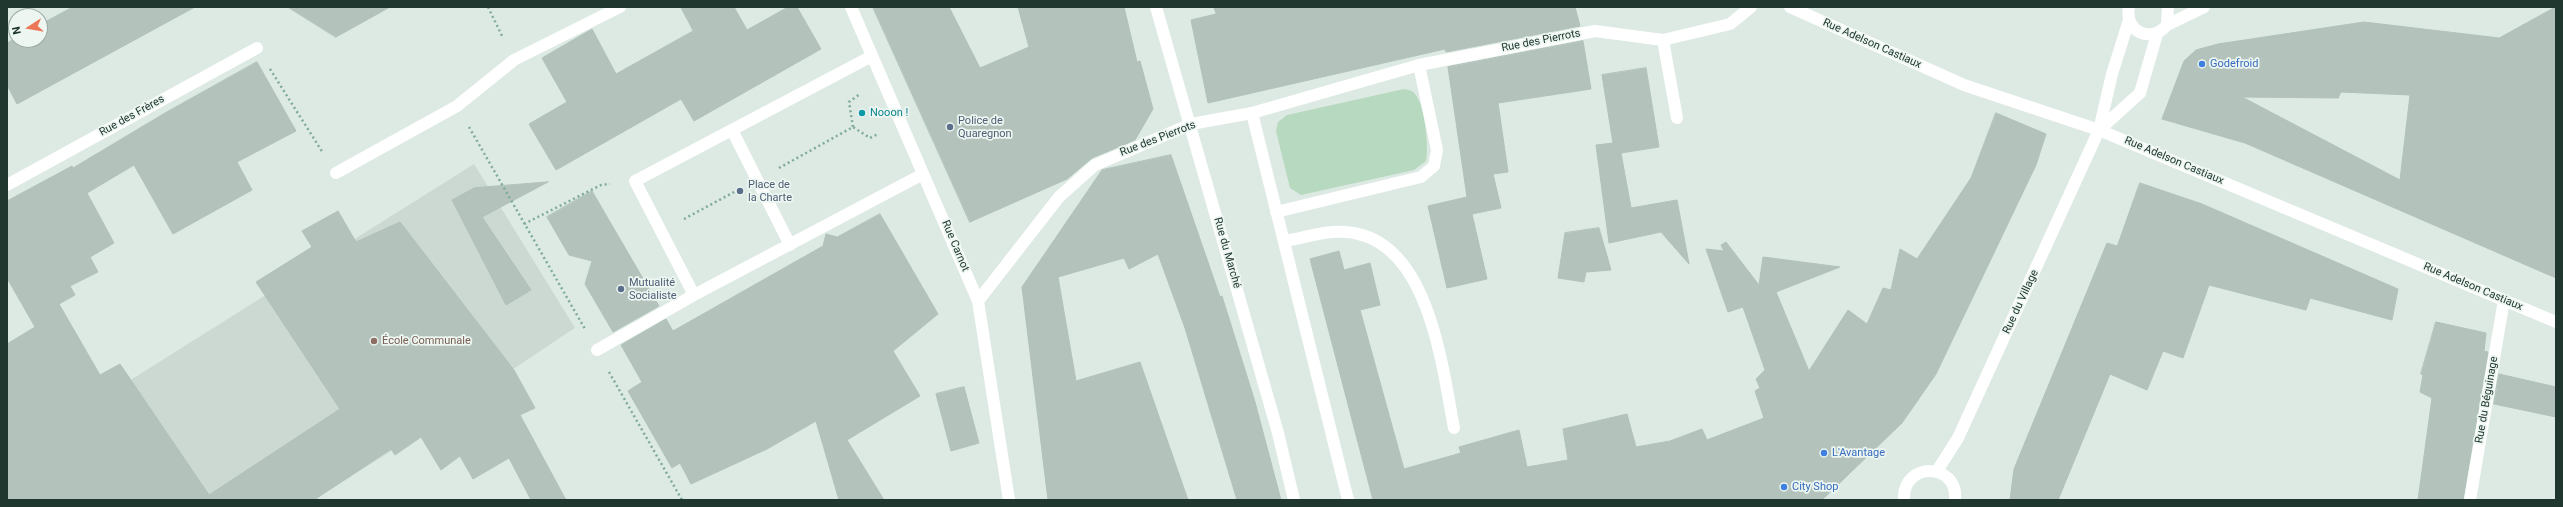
<!DOCTYPE html>
<meta charset="utf-8">
<style>
body{margin:0}
#map{position:relative;width:2563px;height:507px;overflow:hidden;background:#dde9e3;font-family:Roboto,sans-serif}
canvas{display:block}
.frame{position:absolute;inset:0;border:8px solid #203730;pointer-events:none}
.north{position:absolute;left:8px;top:8px;width:40px;height:40px;box-sizing:border-box;background:#edf6f1;border:1px solid #9baaa4;border-radius:50%;rotate:258deg;font-size:11px;font-weight:700;line-height:16px;text-align:center;color:#203730}
.north::after{content:'';display:block;margin:auto;width:14px;height:18px;background:#ec7758;clip-path:polygon(50% 0,100% 100%,50% 72%,0 100%)}
</style>
<div id="map">
<canvas width="2563" height="507"></canvas>
<div class="frame"></div>
<div class="north">N</div>
</div>
<script>
const g = document.querySelector('canvas').getContext('2d');
g.lineJoin = 'round';
function fillPath(path, color) { g.fillStyle = color; g.fill(path, 'evenodd'); }
function trace(path, color, width, dash) { g.strokeStyle = color; g.lineWidth = width; g.lineCap = dash ? 'butt' : 'round'; g.setLineDash(dash || []); g.stroke(path); }
function drawText(font, color, halo, rows, align = 'center') {
  g.font = font + ' Roboto,sans-serif'; g.lineWidth = 3.5; g.setLineDash([]); g.textBaseline = 'middle'; g.strokeStyle = halo; g.fillStyle = color; for (const [text, x, y, turn = 0] of rows) {
    g.save(); g.translate(x, y); g.rotate((+turn || 0) * Math.PI / 180); g.textAlign = isNaN(turn) ? turn : align; if (halo) g.strokeText(text, 0, 0); g.fillText(text, 0, 0); g.restore();
  }
}
fillPath(new Path2D(`
 M 474,164 L 575,328 L 570,331 L 388,453 L 314,500 L 7,500 L 129,381 Z`), '#ccd8d2');
fillPath(new Path2D(`
 M 1404,89 C 1407,90 1411,90 1413,92 C 1425,101 1429,147 1426,161 L 1414,170 L 1301,195 L 1290,188 L 1276,131 L 1278,122 L 1287,115 Z`), '#b7d9bf');
const building = new Path2D(`
 M 73,7 L 195,7 L 17,104 L 7,85 L 7,43 L 16,38 L 16,40 L 40,40 L 40,25 Z
 M 288,7 L 390,7 L 336,37 Z
 M 681,7 L 734,7 L 747,30 L 788,7 L 797,7 L 821,49 L 694,121 L 681,99 L 556,170 L 529,124 L 567,102 L 542,58 L 592,29 L 616,74 L 693,31 Z
 M 873,7 L 949,7 L 980,68 L 1029,47 L 1018,7 L 1124,7 L 1137,62 L 1140,61 L 1153,109 L 1135,140 L 1092,158 L 1067,179 L 970,222 Z
 M 1214,7 L 1575,7 L 1580,26 L 1446,52 L 1445,49 L 1208,103 L 1191,20 L 1216,14 Z
 M 2556,7 L 2556,278 L 2245,143 L 2162,119 L 2184,61 L 2196,50 L 2218,44 L 2364,22 L 2499,38 ZM 2341,92 L 2410,95 L 2400,180 L 2242,97 L 2338,98 Z
 M 1583,41 L 1591,89 L 1498,103 L 1508,172 L 1493,174 L 1501,208 L 1472,214 L 1487,279 L 1447,288 L 1428,206 L 1467,197 L 1448,67 Z
 M 257,62 L 296,131 L 237,162 L 252,190 L 173,234 L 134,165 L 87,193 L 114,243 L 90,257 L 98,272 L 70,286 L 75,295 L 59,304 L 100,375 L 120,364 L 209,495 L 340,409 L 256,282 L 312,247 L 302,231 L 338,211 L 356,242 L 400,222 L 514,370 L 535,408 L 520,415 L 566,500 L 531,500 L 509,458 L 473,479 L 460,456 L 441,470 L 421,437 L 395,455 L 391,449 L 314,500 L 7,500 L 7,344 L 35,327 L 7,278 L 7,201 L 72,166 L 73,168 L 165,113 Z
 M 1646,68 L 1659,147 L 1621,153 L 1631,208 L 1677,200 L 1689,264 L 1661,232 L 1609,243 L 1596,145 L 1613,143 L 1602,75 Z
 M 1996,113 L 2046,134 L 2036,165 L 1936,374 L 1902,423 L 1822,500 L 1373,500 L 1310,259 L 1339,251 L 1344,270 L 1370,263 L 1380,305 L 1360,310 L 1404,469 L 1461,453 L 1459,447 L 1519,430 L 1527,467 L 1568,460 L 1563,429 L 1627,414 L 1636,447 L 1670,441 L 1702,429 L 1707,440 L 1764,418 L 1755,391 L 1760,388 L 1756,379 L 1765,370 L 1743,307 L 1728,312 L 1706,249 L 1724,251 L 1721,245 L 1726,242 L 1759,285 L 1763,257 L 1840,267 L 1776,292 L 1809,371 L 1848,310 L 1867,324 L 1883,288 L 1891,290 L 1900,249 L 1917,259 L 1971,178 Z
 M 1171,155 L 1220,297 L 1222,296 L 1255,402 L 1281,500 L 1237,500 L 1185,328 L 1158,254 L 1129,269 L 1124,258 L 1058,277 L 1076,381 L 1140,362 L 1188,500 L 1048,500 L 1022,287 L 1102,170 Z
 M 548,182 L 482,217 L 531,290 L 506,305 L 452,200 L 474,188 Z
 M 2140,183 L 2202,204 L 2398,289 L 2392,320 L 2310,298 L 2306,310 L 2209,285 L 2183,358 L 2163,351 L 2147,390 L 2110,374 L 2058,500 L 2010,500 L 2014,469 L 2107,243 L 2117,246 Z
 M 592,191 L 659,306 L 613,332 L 585,284 L 592,261 L 569,255 L 547,217 Z
 M 880,214 L 938,314 L 893,351 L 920,396 L 847,440 L 884,500 L 839,500 L 816,421 L 767,449 L 691,484 L 680,463 L 672,468 L 628,391 L 642,382 L 621,345 L 666,319 L 673,331 L 823,246 L 826,234 L 837,237 Z
 M 1599,228 L 1611,270 L 1586,272 L 1584,282 L 1558,278 L 1565,233 Z
 M 2436,322 L 2486,333 L 2484,351 L 2488,352 L 2463,500 L 2418,500 L 2432,398 L 2420,392 L 2423,375 L 2421,374 Z
 M 2499,374 L 2556,387 L 2556,417 L 2494,404 Z
 M 964,387 L 979,443 L 951,451 L 936,394 Z`);
fillPath(building, '#b3c3bc');
trace(building, '#b0c2ba', 1);
trace(new Path2D(`
 M 488,7 L 503,38
 M 270,69 L 323,153
 M 469,127 L 585,329
 M 853,127 L 849,102 L 860,94
 M 779,168 L 853,127 L 870,138 L 878,134
 M 684,219 L 736,191
 M 524,224 L 601,185 L 610,184
 M 609,372 L 682,500`), '#7fab9c', 2.5, [2, 3]);
trace(new Path2D(`
 M 7,185 L 257,48
 M 1284,241 C 1305,238 1325,230 1346,232 C 1429,238 1442,366 1454,428
 M 2470,500 L 2504,300`), '#fff', 12);
trace(new Path2D(`
 M 851,7 L 978,301 L 1009,500
 M 1156,7 L 1278,433 L 1294,500
 M 1790,7 L 1964,85 L 2099,130 L 2556,322
 M 1663,40 L 1730,24 L 1751,7
 M 872,56 L 635,181 L 694,295 L 923,174
 M 1252,113 L 1348,500
 M 732,130 L 790,245
 M 336,173 L 457,106 L 514,60 L 620,7
 M 1276,212 L 1421,177 L 1434,166 L 1437,150 L 1419,65
 M 978,301 L 1059,197 L 1095,165 L 1191,124 L 1252,113 L 1419,65 L 1595,31 L 1663,40 L 1677,118
 M 597,350 L 694,295`), '#fff', 12);
trace(new Path2D(`
 M 2129,7 C 2124,32 2151,44 2167,25 L 2168,7
 M 2167,25 L 2204,7
 M 2099,130 L 2140,93 L 2157,34
 M 1937,471 L 1958,438 L 2099,130 L 2112,74 L 2129,20
 M 1904,500 C 1902,461 1959,462 1955,500`), '#fff', 12);
for (const [x, y, r, color] of [
 [2202,64,4,"#3f7fe0"],
 [862,113,4,"#0f9aa8"],
 [950,127,4,"#5c6f8a"],
 [740,191,4,"#5c6f8a"],
 [621,289,4,"#5c6f8a"],
 [374,341,4,"#8d6e63"],
 [1824,453,4,"#3f7fe0"],
 [1784,487,4,"#3f7fe0"]
]) { const dot = new Path2D(); dot.arc(x, y, r, 0, 2 * Math.PI); g.fillStyle = color; g.fill(dot); trace(dot, '#edf6f1', 1.5); }
drawText('11px', '#203730', '#edf6f1', [
 ["Rue des Pierrots",1541,41,-11],
 ["Rue Adelson Castiaux",1872,44,24],
 ["Rue des Frères",132,116,-29],
 ["Rue des Pierrots",1158,139,-21],
 ["Rue Adelson Castiaux",2174,161,23],
 ["Rue Carnot",955,246,67],
 ["Rue du Marché",1227,253,74],
 ["Rue Adelson Castiaux",2473,287,23],
 ["Rue du Village",2021,302,-65],
 ["Rue du Béguinage",2487,400,-80]
]);
drawText('11px', '#366cbe', '#edf6f1', [
 ["Godefroid",2210,64],
 ["L'Avantage",1832,453],
 ["City Shop",1792,487]
], 'left');
drawText('11px', '#0d838f', '#edf6f1', [
 ["Nooon !",870,113]
], 'left');
drawText('11px', '#4e5e75', '#edf6f1', [
 ["Police de",958,121],
 ["Quaregnon",958,134],
 ["Place de",748,185],
 ["la Charte",748,198],
 ["Mutualité",629,283],
 ["Socialiste",629,296]
], 'left');
drawText('11px', '#785e54', '#edf6f1', [
 ["École Communale",382,341]
], 'left');
</script>
